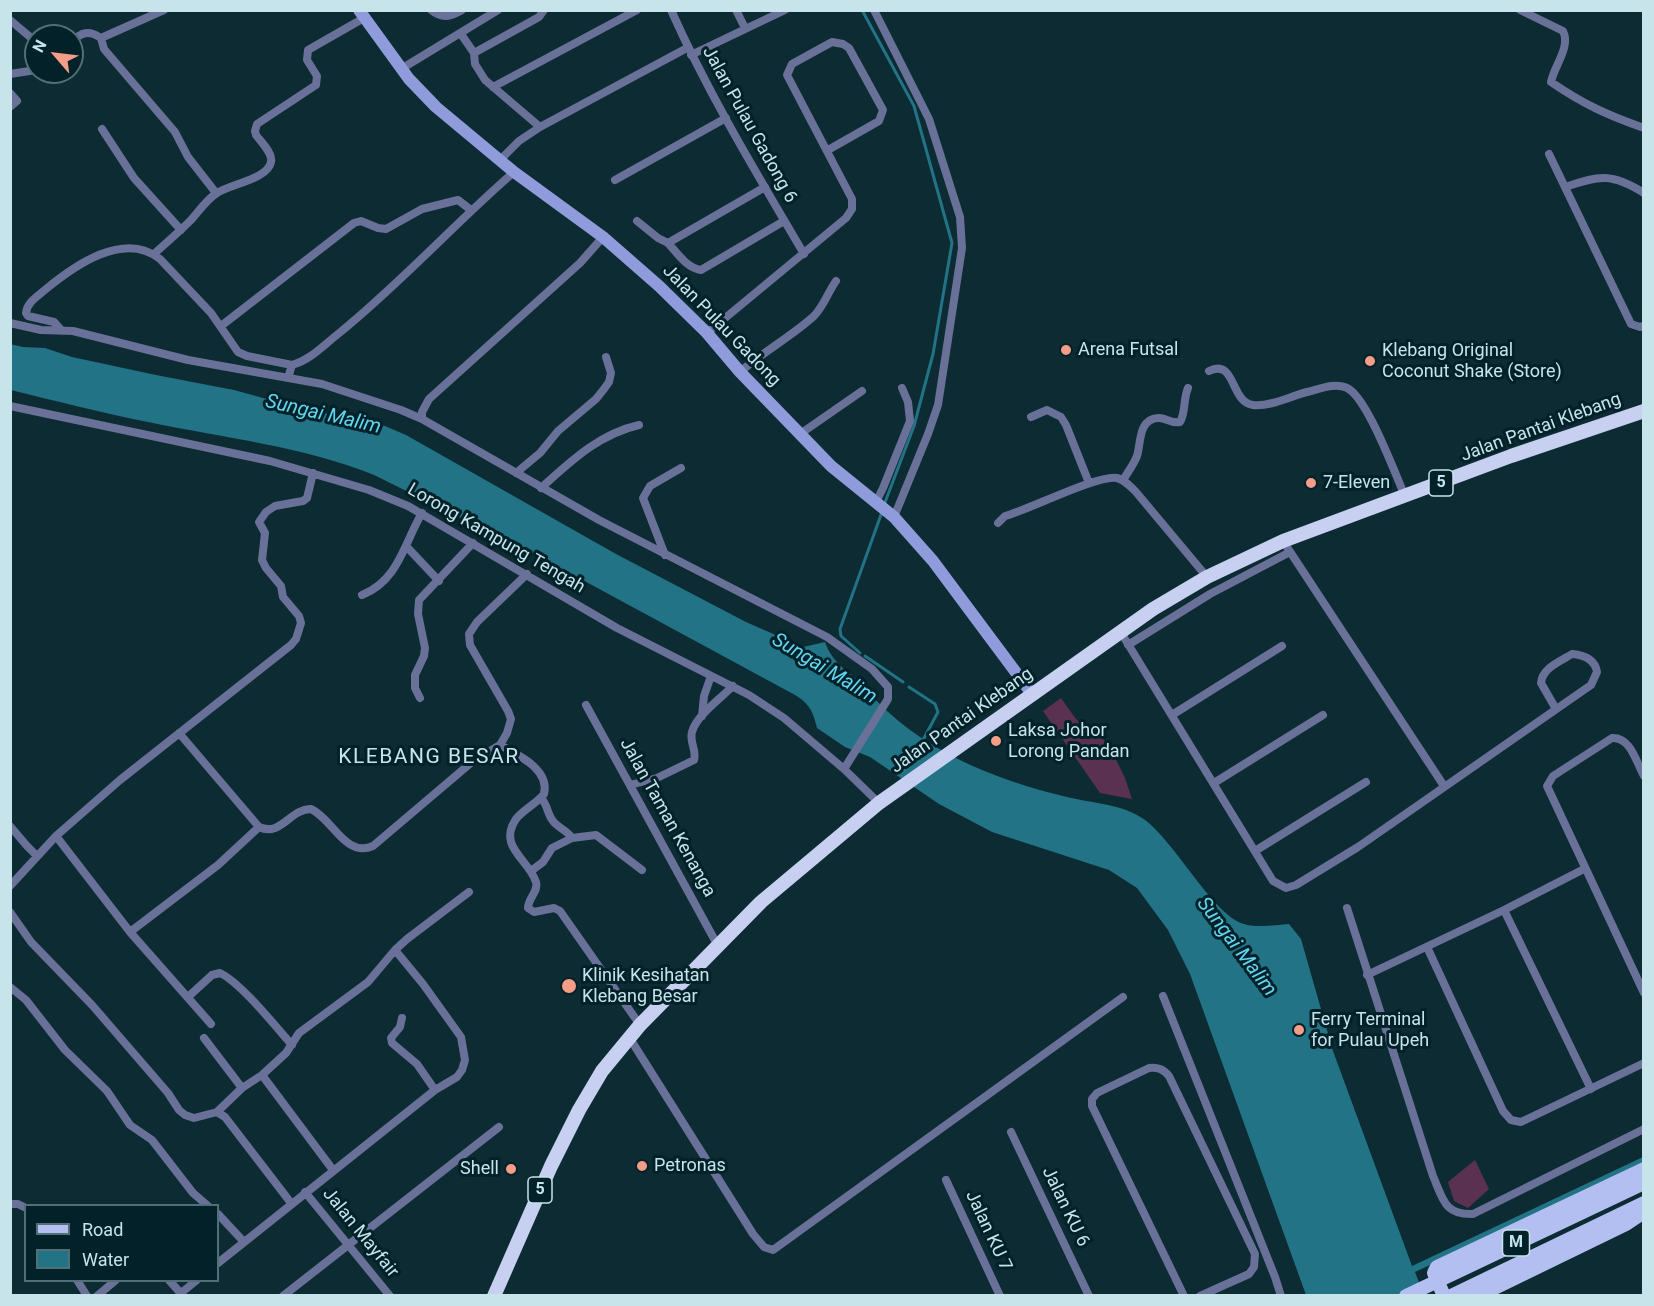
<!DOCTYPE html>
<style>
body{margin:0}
#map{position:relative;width:1654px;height:1306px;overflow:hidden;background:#0c2b32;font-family:Roboto,sans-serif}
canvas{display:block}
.frame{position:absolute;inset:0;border:12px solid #c7e4eb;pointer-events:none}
.legend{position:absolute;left:24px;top:1204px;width:195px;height:78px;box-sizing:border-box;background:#022128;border:2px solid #516f76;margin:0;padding:8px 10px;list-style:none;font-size:18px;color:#c7e4eb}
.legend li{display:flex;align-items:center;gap:12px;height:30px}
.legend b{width:30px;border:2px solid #516f76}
.north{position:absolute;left:24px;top:24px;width:60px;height:60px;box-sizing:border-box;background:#022128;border:2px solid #516f76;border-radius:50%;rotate:298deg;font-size:16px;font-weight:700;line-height:24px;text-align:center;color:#c7e4eb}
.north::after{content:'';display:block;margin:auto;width:21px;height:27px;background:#f49e88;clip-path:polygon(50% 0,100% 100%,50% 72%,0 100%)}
</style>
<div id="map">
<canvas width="1654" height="1306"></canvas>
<div class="frame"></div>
<ul class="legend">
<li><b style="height:8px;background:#b4bff1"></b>Road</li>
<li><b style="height:16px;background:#217385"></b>Water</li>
</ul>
<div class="north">N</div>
</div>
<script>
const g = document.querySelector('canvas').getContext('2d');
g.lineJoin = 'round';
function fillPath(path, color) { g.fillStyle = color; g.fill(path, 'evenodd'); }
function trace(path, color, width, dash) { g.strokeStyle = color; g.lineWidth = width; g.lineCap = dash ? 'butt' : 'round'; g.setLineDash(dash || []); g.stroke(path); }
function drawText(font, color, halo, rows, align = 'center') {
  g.font = font + ' Roboto,sans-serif'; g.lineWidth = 6; g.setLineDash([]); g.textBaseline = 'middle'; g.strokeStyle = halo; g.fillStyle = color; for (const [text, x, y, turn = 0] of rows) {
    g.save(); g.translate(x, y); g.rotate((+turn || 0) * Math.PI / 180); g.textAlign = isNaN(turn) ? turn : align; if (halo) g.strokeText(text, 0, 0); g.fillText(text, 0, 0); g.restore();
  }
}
fillPath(new Path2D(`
 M 1061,698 L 1076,719 L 1108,743 L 1125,778 L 1132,799 L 1100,793 L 1043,711 Z
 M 1475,1160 L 1489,1189 L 1468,1208 L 1454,1201 L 1448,1182 Z`), '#5a3151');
fillPath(new Path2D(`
 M 10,344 L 23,347 L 45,348 L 72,357 L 156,375 L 234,390 L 296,407 L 385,426 L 406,435 L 616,554 L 746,622 L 803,647 L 825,642 C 834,667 851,671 866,689 C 917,749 992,779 1067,797 C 1091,803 1124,804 1145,820 C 1175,842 1214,916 1244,924 C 1255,928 1277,925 1289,924 L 1301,939 L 1333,1051 L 1412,1266 L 1643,1157 L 1643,1167 L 1415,1272 L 1424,1295 L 1306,1295 L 1190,974 L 1168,930 L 1137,888 L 1109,870 L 992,832 L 939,804 L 870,757 L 845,747 L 817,728 C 813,712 810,704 795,695 L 542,558 L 374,475 C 302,446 224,438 148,422 C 102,413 56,401 11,390 Z`), '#217385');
trace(new Path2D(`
 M 862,10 L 914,106 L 952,243 L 933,354 L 914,426 L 884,505
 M 860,653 L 841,636 L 840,629 L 882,512
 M 865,656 L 903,682
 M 909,687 L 935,704 L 938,712 L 923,740`), '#217385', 3);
trace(new Path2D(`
 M 431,10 C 442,19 450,17 462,10
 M 671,10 C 709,95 757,174 804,254
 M 736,10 L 745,28
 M 874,10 L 929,119 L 960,217 L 962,248 L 938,405 L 928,434 L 894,517
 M 1520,10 L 1563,31 C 1571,47 1554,66 1551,82 C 1583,104 1607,115 1644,128
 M 10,20 L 36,42
 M 461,34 L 474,53 L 475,64 L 485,80 L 540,127
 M 101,38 L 104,49 L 175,132 L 188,157 L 216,193
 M 72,42 C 81,32 89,30 101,38 L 164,10
 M 474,53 L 539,17 L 544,10
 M 691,55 L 785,10
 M 401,69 L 498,10
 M 10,74 L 36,70
 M 493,87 L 637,10
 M 10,93 L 17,101 L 10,107
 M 102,129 L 134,178 L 181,230
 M 1549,154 L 1631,324 L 1640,327 L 1644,326
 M 500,160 L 519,141 L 540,127 L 687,48
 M 615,180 L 726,118
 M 1565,187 C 1600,175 1612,173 1644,193
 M 637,221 L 658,238 L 668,243 L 765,187
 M 668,243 C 677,253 687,268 701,270 L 784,221
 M 154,254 C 166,243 179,232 191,220 C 199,211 207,199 217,193 C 230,184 268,179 271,162 C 273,153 261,142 256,135 L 255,131 L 257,124 L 316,85 L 317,76 L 307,60 L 308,50 L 364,18
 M 10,323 L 41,330 L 73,331 L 188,360 L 322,384 L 401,410 L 422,419 L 599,520 L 827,637 L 872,669 L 888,687 L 888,699 L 844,769
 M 221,326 L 354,223 L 361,221 L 378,228 L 386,229 L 422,209 L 458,200 L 471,210
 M 62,331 L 54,322 L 28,316 L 26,313 C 27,302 38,296 46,289 C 74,266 124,230 160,259 L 211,313 L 238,352 L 247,356 L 292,365
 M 707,333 L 846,218 L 852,209 L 852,199 L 787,75 L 792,64 L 832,42 L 843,44 L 849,48 L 883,110 L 879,121 L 828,150
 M 1209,371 C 1236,358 1230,402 1253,405 C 1270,407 1291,396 1307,392 C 1319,389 1336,382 1347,388 C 1367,397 1395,474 1405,496
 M 740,372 C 763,352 792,336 814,316 C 824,306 828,292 836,281
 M 288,378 L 292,365 C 310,360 323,346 338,334 C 400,284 454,224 514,172
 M 10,406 L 270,461 L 369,490 L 408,506 L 617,628 L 749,695 L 784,718 L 844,769 L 879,803
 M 1031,417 L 1047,410 L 1061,417 L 1066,425 L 1089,483
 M 422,419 L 422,412 L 429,399 L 580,263 L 603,237
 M 800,434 L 862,391
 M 516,473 L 540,453 L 558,431 L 596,399 L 604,389 L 609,382 L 611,373 L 606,357
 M 1123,480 C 1128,472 1134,464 1137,456 C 1141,444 1138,419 1158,418 C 1166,417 1169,424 1180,422 C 1186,412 1183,399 1188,388
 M 541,488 C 571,461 599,434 639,425
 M 873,501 L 878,498 L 883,488 L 910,421 L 908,402 L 902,388
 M 998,523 L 1005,516 C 1028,510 1099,474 1117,478 C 1125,480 1130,486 1136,492 L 1207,577
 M 1283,541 L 1444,786
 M 406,546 L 439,581
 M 665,555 L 643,498 L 650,486 L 681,468
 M 362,595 C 399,580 404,543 422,513
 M 1120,631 L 1273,881 L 1286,888 L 1296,885 L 1358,847 L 1591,685 L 1597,672 C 1595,659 1584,655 1572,654 C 1561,661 1542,668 1541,683 L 1556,709
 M 1128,645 L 1210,594 L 1290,552
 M 420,698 L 415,688 L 415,675 L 424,656 L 425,648 L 418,614 L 419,600 L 473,543
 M 586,705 L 718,946
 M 1172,715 L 1282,646
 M 702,716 L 704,696 L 711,676
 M 179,733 L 259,827 C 281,837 290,809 311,809 C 333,819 345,858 373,846 L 472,762 L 500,745 L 507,733 L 511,719 L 508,711 L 470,645 L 469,634 L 477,622 L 527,574
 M 500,745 C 518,755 550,769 544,794 C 536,804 524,809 516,819 C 497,847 529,859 536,882 C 539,891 528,898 528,908 L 534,912 L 554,908 L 560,911 L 640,1025
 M 1644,776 C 1636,762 1631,737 1612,738 L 1553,776 L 1547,786 L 1644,993
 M 1214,783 L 1323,715
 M 630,785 L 657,778 L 694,760 C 697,750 689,742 692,732 C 696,716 721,698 733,686
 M 541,798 C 548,805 547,814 553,821 C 558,828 567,830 572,838 L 596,835 L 642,870
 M 10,826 L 27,846 L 37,856
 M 56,836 L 130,932 L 211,1024
 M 1255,851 L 1366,782
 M 531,871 L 543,862 L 552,848 L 572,838
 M 10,886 L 56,836 L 120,780 L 291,645 L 296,639 L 301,623 L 299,616 L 283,597 L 281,586 L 266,568 L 262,560 L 265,533 L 259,522 L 266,512 L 275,506 L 303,501 L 307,498 L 313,473
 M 1347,908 L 1433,1176 C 1443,1199 1444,1215 1473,1214 L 1644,1129
 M 1504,910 L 1591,1089
 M 10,912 L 31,942 L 92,1005 L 168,1093 L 179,1110 L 185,1115 L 194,1118 L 217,1112 L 242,1088 L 262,1075 L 286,1053 L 299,1033 L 368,982 L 395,950 L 407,939 L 469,892
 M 130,932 L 218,865 L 259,827
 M 1427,947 L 1503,1111 L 1511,1120 L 1521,1122 L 1644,1063
 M 1367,975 L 1504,910 L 1584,869
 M 10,987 L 26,1000 L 65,1050 L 107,1091 L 130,1125 L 152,1140 L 193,1193 L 208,1206
 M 1163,996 L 1275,1277 L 1281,1296
 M 188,997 L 212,975 L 220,973 C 241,983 275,1026 292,1045
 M 402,1018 L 400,1027 L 391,1038 L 392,1043 L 417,1064 L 435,1090
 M 629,1037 L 753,1234 L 764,1247 L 773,1250 L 1123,997
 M 204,1038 L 242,1088
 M 262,1075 L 333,1170
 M 217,1112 L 225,1117 L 291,1203
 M 1011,1132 L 1089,1296
 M 946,1180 L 1000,1296
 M 305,1192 L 390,1296
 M 10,1204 L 18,1204 L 26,1208
 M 218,1214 L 244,1242
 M 218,1263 L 435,1090 L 457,1077 L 462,1070 L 465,1060 L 461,1037 L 423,984 L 395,950
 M 77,1280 L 87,1296
 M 169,1280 L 183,1296
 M 181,1293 L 197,1280
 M 97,1296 L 116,1280
 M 283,1296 L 499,1127
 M 1184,1296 L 1092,1106 L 1092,1099 L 1097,1093 L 1149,1068 C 1158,1067 1163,1069 1169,1076 L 1255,1254 L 1254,1267 L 1249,1274 L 1200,1296`), '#697199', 8);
trace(new Path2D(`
 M 359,10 L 409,79 L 436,107 L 514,172 L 603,237 L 659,286 L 707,333 L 740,372 L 831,466 L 894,517 L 933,561 L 1032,694`), '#8f9bdb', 12);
trace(new Path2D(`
 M 1406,1296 L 1644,1183
 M 1444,1296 L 1434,1273 L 1437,1267 L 1644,1169
 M 1451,1296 L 1644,1203
 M 1478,1296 L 1626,1224 L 1644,1212`), '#b4bff1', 14);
trace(new Path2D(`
 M 494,1296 L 551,1166 L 579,1110 L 602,1071 L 640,1025 L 761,902 L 879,803 L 1153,609 L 1207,577 L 1283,541 L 1511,456 L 1644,411`), '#c8d0f2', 14);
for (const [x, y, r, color] of [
 [1066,350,6,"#f49e88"],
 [1370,361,6,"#f49e88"],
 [1311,483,6,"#f49e88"],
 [996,741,6,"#f49e88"],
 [569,986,8,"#f49e88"],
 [1299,1030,6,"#f49e88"],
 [642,1166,6,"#f49e88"],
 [511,1169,6,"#f49e88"]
]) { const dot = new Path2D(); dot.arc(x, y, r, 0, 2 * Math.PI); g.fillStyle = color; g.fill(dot); trace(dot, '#022128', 2); }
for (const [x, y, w] of [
 [1441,483,24],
 [540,1190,24],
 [1516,1243,27]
]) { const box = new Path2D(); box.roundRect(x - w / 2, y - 13, w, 26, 4.5); g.fillStyle = '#022128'; g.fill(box); trace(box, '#c7e4eb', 1.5); }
drawText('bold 16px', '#c7e4eb', null, [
 ["5",1441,483],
 ["5",540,1190],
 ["M",1516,1243]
]);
drawText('18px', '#c7e4eb', '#022128', [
 ["Jalan Pulau Gadong 6",749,125,61],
 ["Jalan Pulau Gadong",721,326,46],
 ["Jalan Pantai Klebang",1541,428,-20],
 ["Lorong Kampung Tengah",496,539,30],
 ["Jalan Pantai Klebang",962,721,-35],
 ["Jalan Taman Kenanga",667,818,61],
 ["Jalan KU 6",1065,1207,64],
 ["Jalan KU 7",988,1231,65],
 ["Jalan Mayfair",360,1233,51]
]);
drawText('18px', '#c7e4eb', '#022128', [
 ["Arena Futsal",1078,350],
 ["Klebang Original",1382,351],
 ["Coconut Shake (Store)",1382,372],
 ["7-Eleven",1323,483],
 ["Laksa Johor",1008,731],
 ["Lorong Pandan",1008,752],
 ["Klinik Kesihatan",582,976],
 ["Klebang Besar",582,997],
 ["Ferry Terminal",1311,1020],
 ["for Pulau Upeh",1311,1041],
 ["Petronas",654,1166],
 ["Shell",499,1169,"right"]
], 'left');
drawText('italic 20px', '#61d5f0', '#022128', [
 ["Sungai Malim",323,415,13],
 ["Sungai Malim",824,669,31],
 ["Sungai Malim",1236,947,53]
]);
g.letterSpacing = '1.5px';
drawText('21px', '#c7e4eb', '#022128', [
 ["KLEBANG BESAR",429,758]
]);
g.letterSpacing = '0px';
</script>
